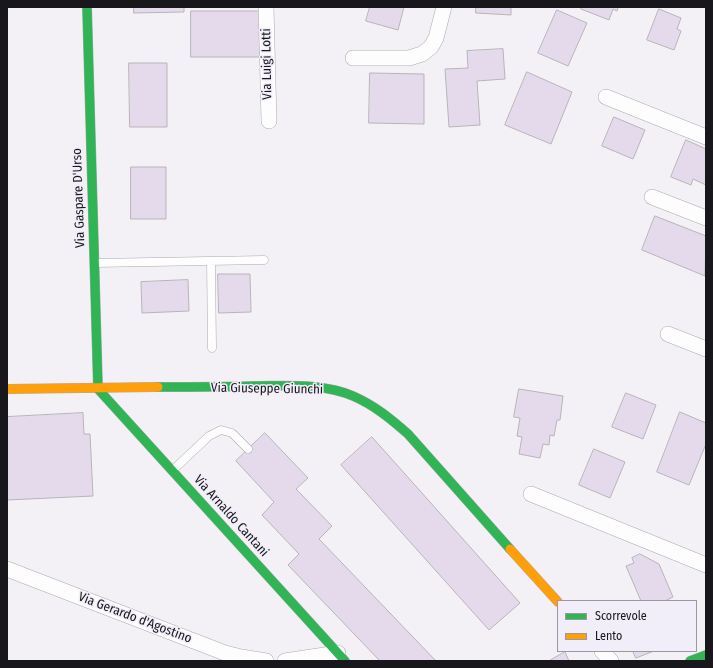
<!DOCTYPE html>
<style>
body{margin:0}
#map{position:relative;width:713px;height:668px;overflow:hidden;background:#f3f1f6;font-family:"Fira Sans Condensed",sans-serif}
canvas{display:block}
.frame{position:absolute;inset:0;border:8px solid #18171b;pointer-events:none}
.legend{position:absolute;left:557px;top:600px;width:140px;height:52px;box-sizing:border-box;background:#f2eef9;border:1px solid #9b98a0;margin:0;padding:5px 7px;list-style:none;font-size:12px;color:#18171b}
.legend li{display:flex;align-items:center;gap:8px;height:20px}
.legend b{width:20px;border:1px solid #9b98a0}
</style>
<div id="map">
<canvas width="713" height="668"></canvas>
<div class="frame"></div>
<ul class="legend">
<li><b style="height:5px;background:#30b455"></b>Scorrevole</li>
<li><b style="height:5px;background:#ff9f0a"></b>Lento</li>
</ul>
</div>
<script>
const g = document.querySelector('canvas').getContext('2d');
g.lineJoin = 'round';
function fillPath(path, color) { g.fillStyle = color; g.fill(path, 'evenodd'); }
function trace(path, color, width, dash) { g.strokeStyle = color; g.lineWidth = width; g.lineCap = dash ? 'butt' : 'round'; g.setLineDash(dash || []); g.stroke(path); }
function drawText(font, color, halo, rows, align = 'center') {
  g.font = font + ' "Fira Sans Condensed",sans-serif'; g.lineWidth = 3; g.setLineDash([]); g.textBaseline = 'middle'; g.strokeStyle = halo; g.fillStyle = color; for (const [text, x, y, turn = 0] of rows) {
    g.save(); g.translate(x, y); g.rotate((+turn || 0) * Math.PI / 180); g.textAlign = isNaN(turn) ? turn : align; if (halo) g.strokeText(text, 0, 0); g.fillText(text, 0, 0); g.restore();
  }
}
const building = new Path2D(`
 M 134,7 L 184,7 L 184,12 L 134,13 Z
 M 370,7 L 404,7 L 398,30 L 366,21 Z
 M 476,7 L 511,7 L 511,15 L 476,13 Z
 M 582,7 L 618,7 L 617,11 L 613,9 L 609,20 L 581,9 Z
 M 659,9 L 681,18 L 677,29 L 681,31 L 674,50 L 647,40 Z
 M 557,10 L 587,23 L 568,66 L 538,53 Z
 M 191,11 L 260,11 L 260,57 L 191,57 Z
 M 503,49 L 505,79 L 477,81 L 480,125 L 449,127 L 445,69 L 468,68 L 467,51 Z
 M 129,63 L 167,63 L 167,127 L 130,127 Z
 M 527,72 L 572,92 L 551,144 L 505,125 Z
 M 370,73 L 424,74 L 424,124 L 369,123 Z
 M 614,117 L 645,130 L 633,159 L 602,146 Z
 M 686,140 L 706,149 L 706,185 L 693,179 L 691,185 L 671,177 Z
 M 131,167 L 166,167 L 166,219 L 131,219 Z
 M 655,216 L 706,236 L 705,276 L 642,250 Z
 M 218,274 L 250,274 L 251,312 L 219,313 Z
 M 188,280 L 189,311 L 142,313 L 141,282 Z
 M 519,389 L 563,396 L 560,420 L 557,420 L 554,436 L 550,435 L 549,445 L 543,444 L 540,458 L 519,454 L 522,437 L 517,436 L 520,418 L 514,417 Z
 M 626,393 L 656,405 L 643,439 L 612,427 Z
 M 680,412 L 706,423 L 706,444 L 689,485 L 657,472 Z
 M 83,413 L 84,434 L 90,434 L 93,496 L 7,500 L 7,417 Z
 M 265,433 L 308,478 L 296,489 L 332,526 L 319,539 L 436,661 L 380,661 L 288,565 L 299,554 L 262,515 L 274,502 L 236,461 Z
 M 372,437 L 520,603 L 489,630 L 341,465 Z
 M 594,449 L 625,462 L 610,498 L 579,485 Z
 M 640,554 L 659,564 L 673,597 L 665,601 L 641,601 L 626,566 L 634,563 L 632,558 Z
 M 633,651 L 654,651 L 636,658 Z
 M 565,652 L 569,661 L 549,661 Z`);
fillPath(building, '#e5daec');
trace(building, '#b7b4b9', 1);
const lane = new Path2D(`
 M 211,261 L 212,348
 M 95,263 L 264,260
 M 173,470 L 209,436 L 221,430 L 232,433 L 248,449`);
const street = new Path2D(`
 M 266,7 L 269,121
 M 353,58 L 409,58 L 422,54 L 431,47 L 436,38 L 444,7
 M 606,97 L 706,137
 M 652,197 L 706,218
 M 668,334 L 706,349
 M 531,494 L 706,565
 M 7,569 L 225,653 L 241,657 L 266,661
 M 602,651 L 611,661
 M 285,661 L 338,653`);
const fast = new Path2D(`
 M 87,7 L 98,389
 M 158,387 C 191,387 223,387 256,386 C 287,386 324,383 353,396 C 374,405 391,419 408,434 L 510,549
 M 98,389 L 345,661
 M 690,661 L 706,655`);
const slow = new Path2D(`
 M 7,389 L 158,387
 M 510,549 L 558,602`);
trace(lane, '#abaaae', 9);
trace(street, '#abaaae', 16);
trace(fast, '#abaaae', 10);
trace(slow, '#abaaae', 10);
trace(lane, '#fdfdfe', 8);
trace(street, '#fdfdfe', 15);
trace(fast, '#30b455', 9);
trace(slow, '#ff9f0a', 9);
drawText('13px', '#18171b', '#f2eef9', [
 ["Via Luigi Lotti",267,64,-91],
 ["Via Gaspare D'Urso",79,198,-92],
 ["Via Giuseppe Giunchi",267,389,1],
 ["Via Arnaldo Cantani",231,516,48],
 ["Via Gerardo d'Agostino",135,618,21]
]);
</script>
